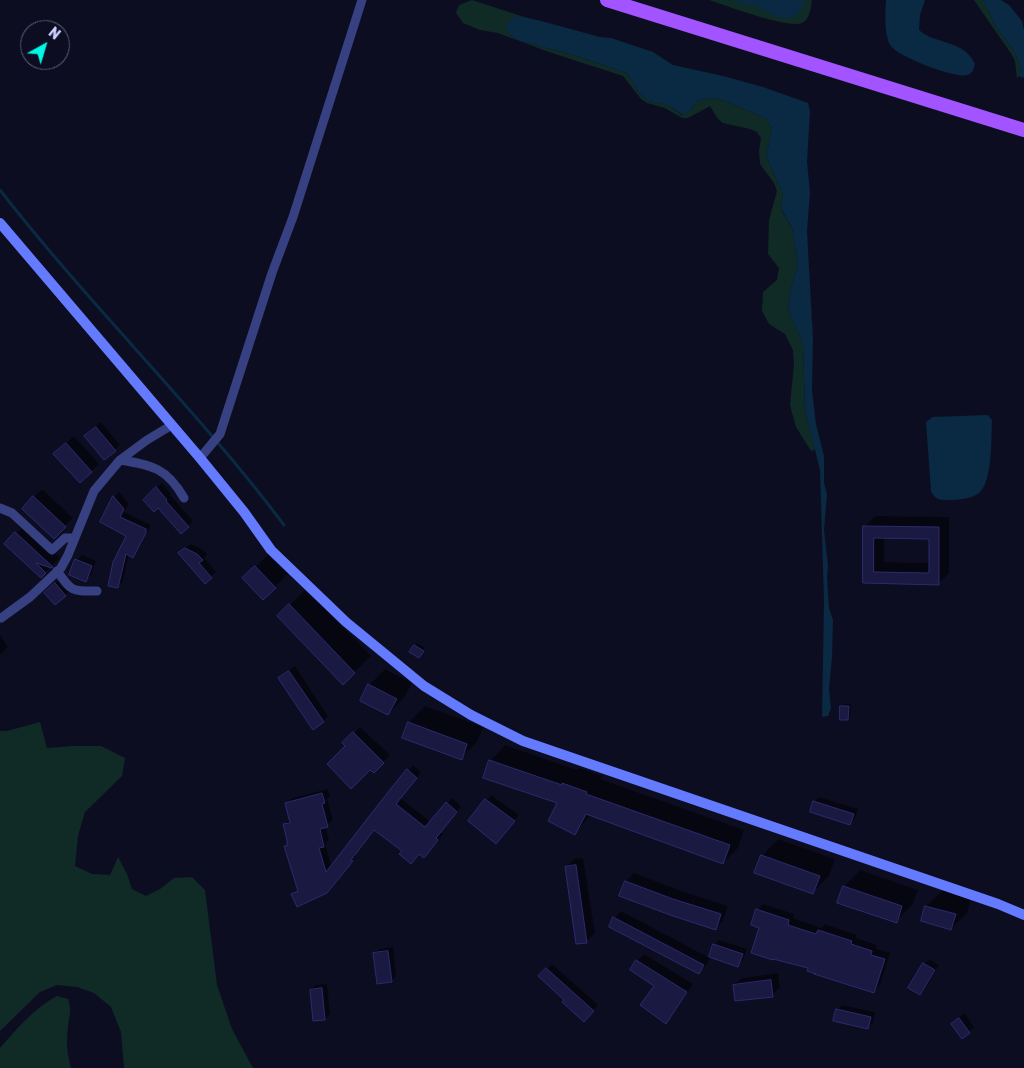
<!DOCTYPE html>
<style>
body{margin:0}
#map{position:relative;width:1024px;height:1068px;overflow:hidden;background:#0d0d21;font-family:Rubik,sans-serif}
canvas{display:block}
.north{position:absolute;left:20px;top:20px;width:50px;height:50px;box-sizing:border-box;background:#0d0d21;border:1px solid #5a5b7a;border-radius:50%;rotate:39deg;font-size:14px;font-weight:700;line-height:20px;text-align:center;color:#cdd0ff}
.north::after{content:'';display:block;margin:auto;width:18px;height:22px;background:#00f8e5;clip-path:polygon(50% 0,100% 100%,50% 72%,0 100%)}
</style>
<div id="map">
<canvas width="1024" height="1068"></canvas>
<div class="north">N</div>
</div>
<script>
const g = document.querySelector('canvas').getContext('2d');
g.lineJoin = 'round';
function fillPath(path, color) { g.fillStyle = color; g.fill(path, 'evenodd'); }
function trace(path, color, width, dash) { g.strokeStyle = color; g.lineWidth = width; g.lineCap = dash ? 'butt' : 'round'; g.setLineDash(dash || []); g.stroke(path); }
fillPath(new Path2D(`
 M 472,0 L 524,17 L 514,17 L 507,26 L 510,35 L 520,41 L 573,55 L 627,73 L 638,91 L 648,101 L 666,104 L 682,115 L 691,110 L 697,101 L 709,98 L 725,101 L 765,118 L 772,128 L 766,156 L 783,194 L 781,210 L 792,228 L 798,264 L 791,289 L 788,309 L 803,344 L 805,410 L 815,450 L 811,451 L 796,427 L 790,405 L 794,364 L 793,350 L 785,334 L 769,324 L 762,311 L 763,292 L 777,280 L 779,268 L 768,254 L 769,220 L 777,191 L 774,183 L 760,164 L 759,151 L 761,138 L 757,132 L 750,129 L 723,123 L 718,119 L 710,106 L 688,118 L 682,118 L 665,108 L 647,103 L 641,99 L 623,76 L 546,51 L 498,33 L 480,30 L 463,23 L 456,13 L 459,5 Z
 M 709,0 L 812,0 C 811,7 810,17 804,22 C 792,31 725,5 709,0 Z
 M 974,0 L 983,0 C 989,9 991,19 997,28 C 1008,47 1022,52 1019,76 L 1017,78 L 1015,61 L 1012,55 Z
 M 40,722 L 47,748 L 73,746 L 101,746 L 125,758 L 122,776 L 85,812 L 78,836 L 75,866 L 92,874 L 110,875 L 118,857 L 127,874 L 132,889 L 146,896 L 160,889 L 174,878 L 192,877 L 205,890 L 217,985 L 232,1029 L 253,1068 L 124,1068 L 121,1032 L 111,1007 L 94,993 L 77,987 L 57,985 L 40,992 L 0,1031 L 0,731 L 7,731 Z
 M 57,996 L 68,999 C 72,1010 69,1016 68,1027 C 66,1042 67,1054 71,1068 L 0,1068 L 0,1048 C 17,1029 34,1008 57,996 Z`), '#102b25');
fillPath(new Path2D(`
 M 731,0 L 806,0 L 799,12 L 792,18 C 773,19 774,14 759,8 C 750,4 740,3 731,0 Z
 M 886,0 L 925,0 L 920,15 L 919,30 C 923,33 928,37 933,38 C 950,45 966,45 975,64 L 973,71 C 971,73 969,75 967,75 C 955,79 897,56 891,46 C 884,37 885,11 886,0 Z
 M 983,0 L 1001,0 L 1009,5 L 1022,21 L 1024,30 L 1024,77 L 1022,78 L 1019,76 C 1022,52 1008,47 997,28 C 991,19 989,9 983,0 Z
 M 514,17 L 524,17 L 541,21 L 600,37 L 611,38 L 653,52 L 673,65 L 723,76 L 763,87 L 808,103 L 810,111 L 807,162 L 810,192 L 807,231 L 813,340 L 812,390 L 816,424 L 824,456 L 824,483 L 827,494 L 824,530 L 828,566 L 827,577 L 829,608 L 833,620 L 832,657 L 829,689 L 831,708 L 828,716 L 822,717 L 824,601 L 820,470 L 805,410 L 803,344 L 788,309 L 791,289 L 798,264 L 792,228 L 781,209 L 783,194 L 766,156 L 772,128 L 765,118 L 725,101 L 709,98 L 697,101 L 691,110 L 683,115 L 666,104 L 648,101 L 638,91 L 627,73 L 573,55 L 520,41 L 510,35 L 506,26 Z
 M 988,415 L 992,420 C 991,438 993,481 979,493 C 972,499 958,500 949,500 C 940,500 935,500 931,491 L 926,422 L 933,417 Z`), '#0a2942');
fillPath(new Path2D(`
 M 101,422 L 120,445 L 104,459 L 90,432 Z
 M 74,436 L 99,464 L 91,472 L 63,446 Z
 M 162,483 L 171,494 L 170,495 L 193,521 L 182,532 L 149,495 Z
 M 42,489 L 73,518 L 54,537 L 34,497 Z
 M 119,492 L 129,504 L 124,512 L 151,525 L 138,551 L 133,556 L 129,554 L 123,581 L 118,587 L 127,536 L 101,522 L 114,497 Z
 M 875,516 L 949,517 L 949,573 L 939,583 L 864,582 L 864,527 ZM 884,537 L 930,537 L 930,563 L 884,562 Z
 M 24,525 L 60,558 L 41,576 L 6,544 Z
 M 191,544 L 202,549 L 207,554 L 204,558 L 216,572 L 211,577 L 185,548 Z
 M 272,551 L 291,571 L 275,587 L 244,578 Z
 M 82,555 L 96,561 L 91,575 L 86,580 L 77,560 Z
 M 60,579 L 70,590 L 65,595 L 50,588 Z
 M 306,589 L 371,656 L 343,683 L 279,616 Z
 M 0,635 L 8,647 L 0,655 Z
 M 417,643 L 425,648 L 421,655 L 411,652 Z
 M 295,666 L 328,716 L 323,721 L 280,678 Z
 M 385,669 L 412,683 L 404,698 L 388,714 L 369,685 Z
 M 844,704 L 851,704 L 850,717 L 848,719 L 842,706 Z
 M 425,706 L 483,727 L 477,742 L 461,758 L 409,722 Z
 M 360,727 L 390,755 L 374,771 L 344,743 Z
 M 505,745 L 577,770 L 579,768 L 602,776 L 600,779 L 744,830 L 738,848 L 723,863 L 591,815 L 575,833 L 559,803 L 490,761 Z
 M 413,765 L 421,772 L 400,798 L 431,822 L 452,798 L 461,806 L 440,832 L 443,834 L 429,851 L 420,853 L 403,851 L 374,829 L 355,854 L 357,855 L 326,892 L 293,895 L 298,889 L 285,847 L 288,844 L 284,825 L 290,819 L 287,804 L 292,798 L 328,789 L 330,797 L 327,799 L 333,820 L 325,826 L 329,840 L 325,844 L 332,868 Z
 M 491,795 L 519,815 L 496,843 L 470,820 Z
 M 819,797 L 858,809 L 855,818 L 850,823 L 814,802 Z
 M 778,839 L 835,859 L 829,876 L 813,892 L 762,856 Z
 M 583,858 L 595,933 L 587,941 L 566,867 L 574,859 Z
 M 860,870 L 918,890 L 912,905 L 896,921 L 844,887 Z
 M 634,873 L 681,891 L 728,906 L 723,921 L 715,929 L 621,896 L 626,881 Z
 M 943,890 L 971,898 L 967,913 L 951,929 L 922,921 L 926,906 Z
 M 763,904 L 794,914 L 793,918 L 821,928 L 825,924 L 857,935 L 856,938 L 877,945 L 876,949 L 890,953 L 880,985 L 873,991 L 810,967 L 761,927 L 757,910 Z
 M 621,911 L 710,958 L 714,945 L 719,940 L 747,949 L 743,960 L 738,965 L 711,957 L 706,966 L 699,973 L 614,918 Z
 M 393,947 L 396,976 L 391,981 L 374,954 L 379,949 Z
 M 644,954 L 693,984 L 672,1015 L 665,1022 L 656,985 L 637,961 Z
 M 929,959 L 939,965 L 925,989 L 920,994 L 924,964 Z
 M 552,964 L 598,1005 L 584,1020 L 540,976 Z
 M 778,973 L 780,988 L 772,995 L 734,985 L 742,978 Z
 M 327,984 L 330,1014 L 325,1019 L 311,990 L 316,985 Z
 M 842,1005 L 875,1012 L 873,1023 L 867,1028 L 837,1010 Z
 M 964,1013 L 974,1027 L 969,1032 L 952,1024 Z`), '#0007');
trace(new Path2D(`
 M 0,190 C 90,306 196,408 284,525`), '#0a2942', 3);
const building = new Path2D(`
 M 96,427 L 116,451 L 104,460 L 84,436 Z
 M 66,443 L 92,472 L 80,483 L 53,454 Z
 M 156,487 L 167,500 L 166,501 L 189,527 L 181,534 L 158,508 L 154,512 L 143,500 Z
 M 33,496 L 66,527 L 54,539 L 22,509 Z
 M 113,496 L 124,509 L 120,517 L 146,529 L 146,533 L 133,558 L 126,554 L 118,588 L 108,586 L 113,562 L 126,536 L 100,522 Z
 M 863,526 L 939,527 L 939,585 L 863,583 ZM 874,538 L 929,539 L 929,573 L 874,572 Z
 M 15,532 L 53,567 L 51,568 L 36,563 L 46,573 L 41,578 L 4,544 Z
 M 185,548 L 197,554 L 203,560 L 199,563 L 212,578 L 205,584 L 178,553 Z
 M 75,559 L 92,566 L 86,582 L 69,575 Z
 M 255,566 L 276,588 L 263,600 L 242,578 Z
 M 55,583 L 66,596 L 55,605 L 44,593 Z
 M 289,604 L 355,673 L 343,685 L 277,616 Z
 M 414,645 L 424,651 L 419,658 L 409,652 Z
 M 289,671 L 324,722 L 313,730 L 278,678 Z
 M 368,684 L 397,699 L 388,715 L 360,701 Z
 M 840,706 L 849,706 L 848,720 L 840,720 Z
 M 408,722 L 467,744 L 462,760 L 402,738 Z
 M 353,732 L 384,763 L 374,773 L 370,770 L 351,789 L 327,764 L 345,746 L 342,743 Z
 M 489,760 L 562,785 L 562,783 L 587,792 L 586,794 L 730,845 L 723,864 L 586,814 L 575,835 L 548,821 L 557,803 L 483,778 Z
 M 407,769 L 417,778 L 396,804 L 425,827 L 446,802 L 457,812 L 436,838 L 438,840 L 424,858 L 419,854 L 411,864 L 399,854 L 402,851 L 374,830 L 351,860 L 353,861 L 327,893 L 297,907 L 291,894 L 298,891 L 284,846 L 287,846 L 287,840 L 283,824 L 290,823 L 285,803 L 322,793 L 325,803 L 322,804 L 328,827 L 320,829 L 324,847 L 319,848 L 326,872 L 385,796 Z
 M 485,799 L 515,821 L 496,844 L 468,821 Z
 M 813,801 L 854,814 L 850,825 L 810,812 Z
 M 761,855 L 820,876 L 813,894 L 754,873 Z
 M 576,865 L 587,943 L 576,944 L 565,867 Z
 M 625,881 L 673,899 L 721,914 L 716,930 L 673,916 L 619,896 Z
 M 843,886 L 902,906 L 897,923 L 837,903 Z
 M 925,906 L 956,914 L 951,930 L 921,921 Z
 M 756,909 L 789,920 L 788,925 L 816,934 L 818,930 L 852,941 L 851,944 L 872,951 L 871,955 L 885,959 L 874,993 L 814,974 L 816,974 L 807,971 L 808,968 L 773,959 L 773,960 L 751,953 L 759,928 L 751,925 Z
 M 613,917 L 704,965 L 699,974 L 609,927 Z
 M 713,944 L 743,954 L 738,967 L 709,957 Z
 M 388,951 L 392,982 L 377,984 L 373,953 Z
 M 636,960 L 687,992 L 666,1024 L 640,1005 L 654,986 L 630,970 Z
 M 923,963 L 935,970 L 920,995 L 908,988 Z
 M 546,968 L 594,1011 L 584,1022 L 562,1002 L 564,1000 L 538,976 Z
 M 771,980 L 773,997 L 735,1001 L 733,985 Z
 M 322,988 L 325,1020 L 313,1021 L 310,990 Z
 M 836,1009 L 871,1017 L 868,1029 L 833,1021 Z
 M 959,1018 L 970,1033 L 962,1039 L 951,1024 Z`);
fillPath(building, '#1a1942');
trace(building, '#2c2a6f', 1);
trace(new Path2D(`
 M 200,458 L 220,434 L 272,273 L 293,217 L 362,0
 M 120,460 C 152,465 167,468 184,498
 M 0,508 L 12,513 L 52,550 L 65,538 L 75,538
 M 57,571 C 72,592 71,591 97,591
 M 1,618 L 30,597 L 61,568 L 68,555 L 94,491 L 120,460 L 147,440 L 172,425`), '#374181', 9);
trace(new Path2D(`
 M 0,223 L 200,458 L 244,512 L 271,550 L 346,622 L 424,686 L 471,715 L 523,741 L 998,904 L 1024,915`), '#647bff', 10);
trace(new Path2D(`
 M 607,0 L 1024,130`), '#a154ff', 14);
</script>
